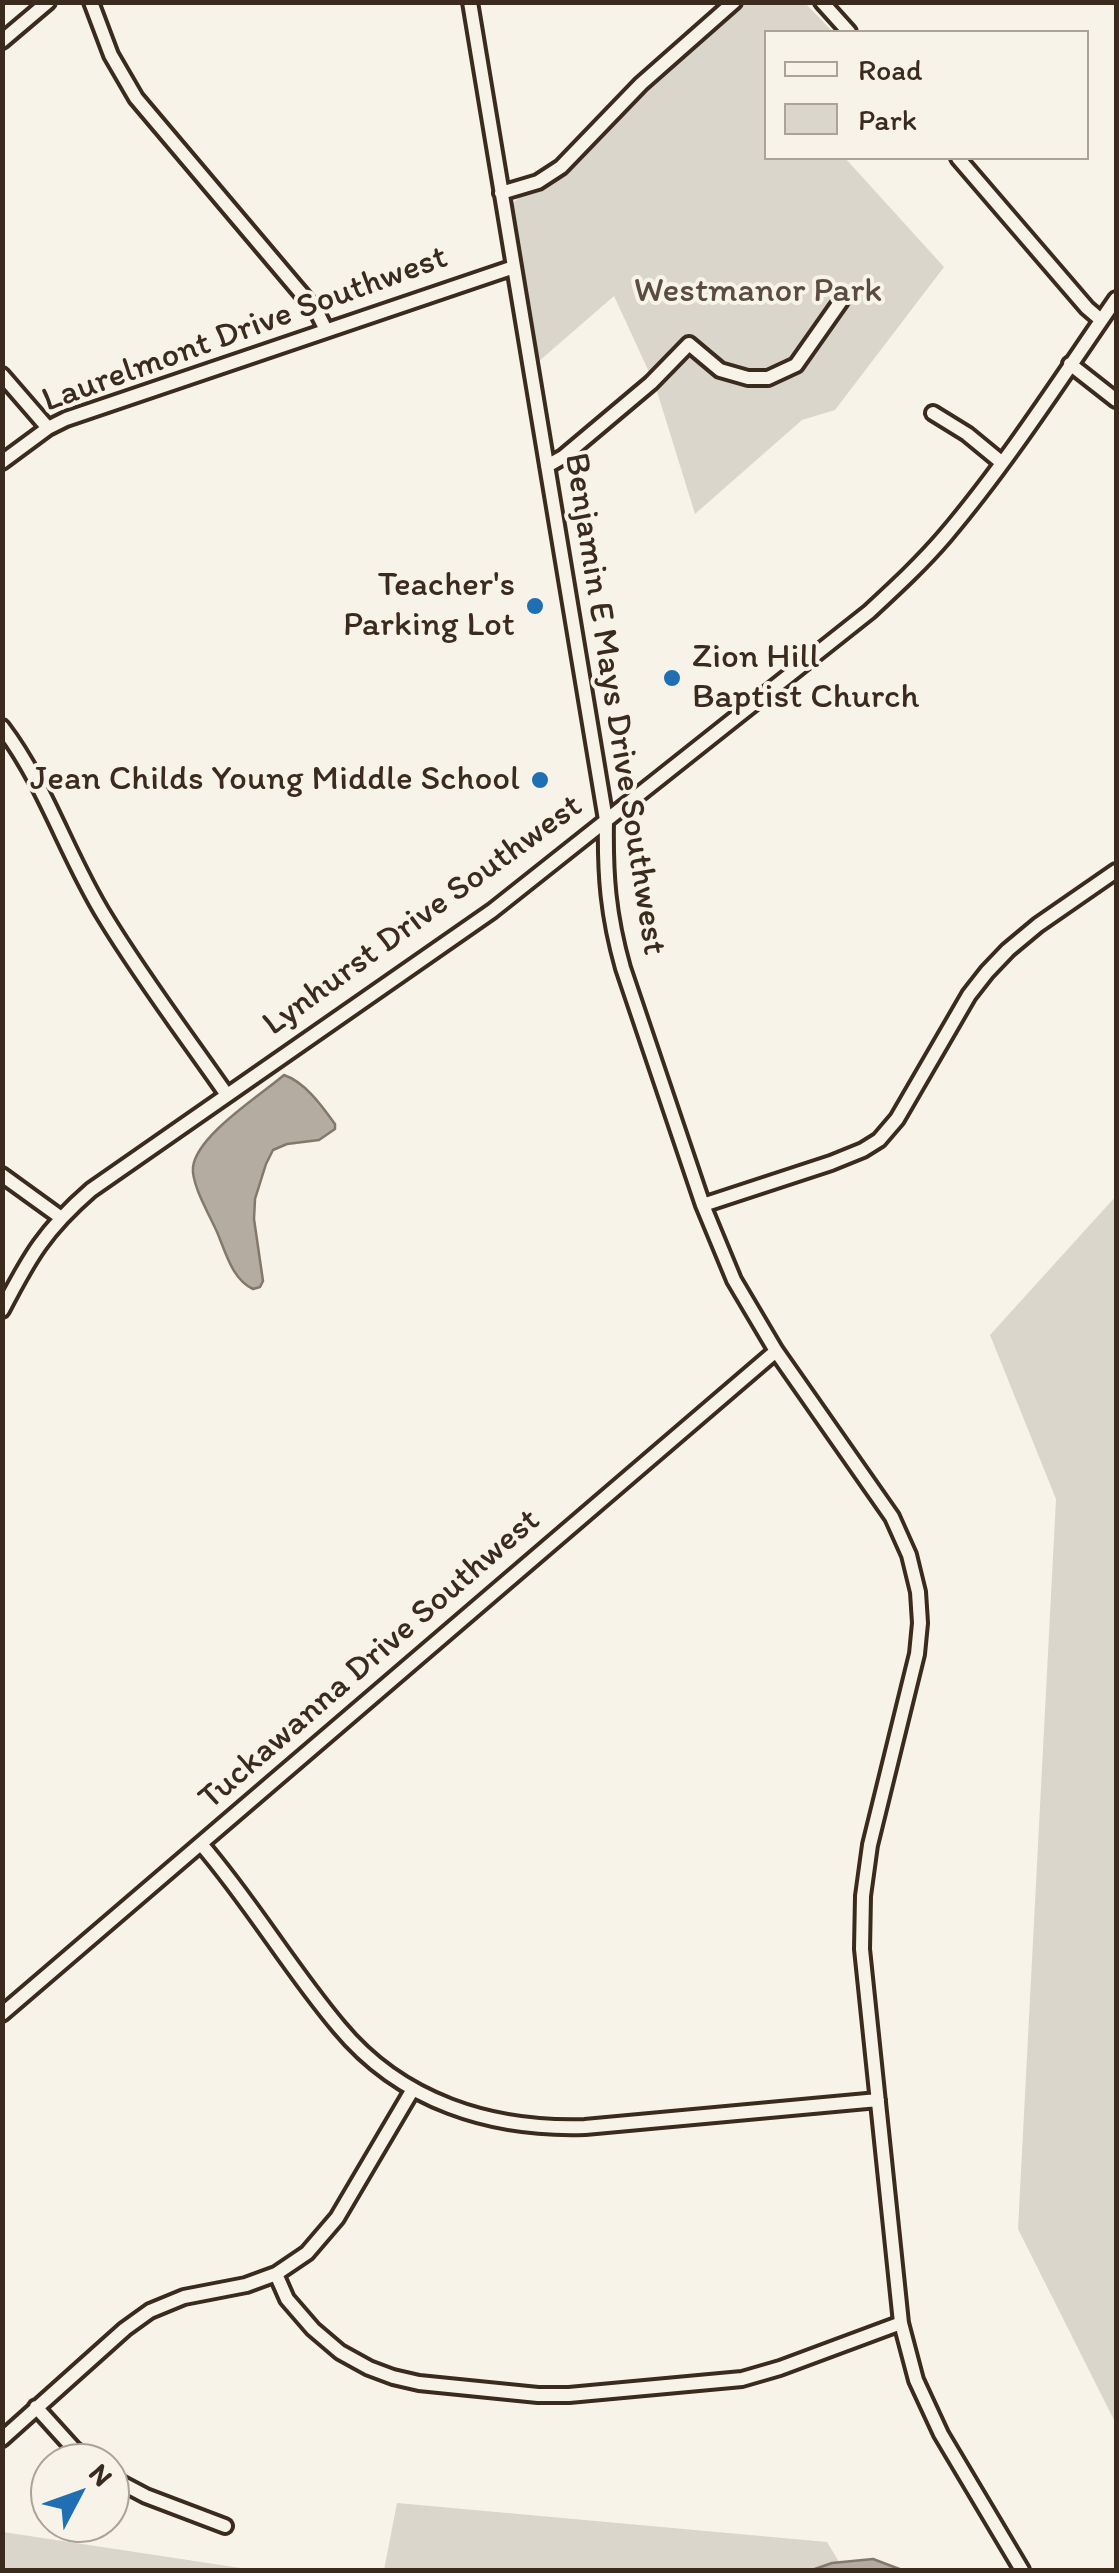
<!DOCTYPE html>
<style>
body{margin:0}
#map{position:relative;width:1119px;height:2573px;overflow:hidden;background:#f7f3e8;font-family:Itim,sans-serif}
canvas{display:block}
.frame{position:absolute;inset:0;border:5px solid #3b2a1e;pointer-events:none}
.legend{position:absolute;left:764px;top:30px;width:325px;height:130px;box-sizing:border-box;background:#f7f3e8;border:2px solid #aca397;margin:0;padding:12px 18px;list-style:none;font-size:30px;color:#3b2a1e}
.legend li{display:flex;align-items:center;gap:20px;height:50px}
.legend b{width:50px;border:2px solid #aca397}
.north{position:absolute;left:30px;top:2443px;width:100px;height:100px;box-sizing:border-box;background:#f7f3e8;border:2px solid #aca397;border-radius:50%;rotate:49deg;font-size:28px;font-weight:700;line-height:40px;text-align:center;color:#3b2a1e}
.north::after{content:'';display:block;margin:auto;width:35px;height:45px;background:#1f6fb2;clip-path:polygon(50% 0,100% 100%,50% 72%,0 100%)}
</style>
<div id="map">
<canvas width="1119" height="2573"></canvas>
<div class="frame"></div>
<ul class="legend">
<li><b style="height:12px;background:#f7f3e8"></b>Road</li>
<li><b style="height:28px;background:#dbd6cb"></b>Park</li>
</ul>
<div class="north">N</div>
</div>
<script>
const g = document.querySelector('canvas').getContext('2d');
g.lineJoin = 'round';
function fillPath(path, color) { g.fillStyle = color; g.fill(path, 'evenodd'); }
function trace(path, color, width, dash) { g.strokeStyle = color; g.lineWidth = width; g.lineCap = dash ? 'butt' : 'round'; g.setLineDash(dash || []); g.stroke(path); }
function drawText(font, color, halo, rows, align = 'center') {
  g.font = font + ' Itim,sans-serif'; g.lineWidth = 8; g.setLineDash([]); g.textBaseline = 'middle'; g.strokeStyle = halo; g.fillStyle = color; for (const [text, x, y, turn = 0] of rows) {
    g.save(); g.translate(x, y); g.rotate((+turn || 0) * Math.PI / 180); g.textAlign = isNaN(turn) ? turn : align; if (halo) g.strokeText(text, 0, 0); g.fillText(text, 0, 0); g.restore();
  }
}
fillPath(new Path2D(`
 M 734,3 L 805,3 L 833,32 L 766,32 L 766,158 L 845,158 L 944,267 L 835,410 L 802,420 L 695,514 L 655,385 L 614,296 L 538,362 L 513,203 Z
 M 1116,1196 L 1116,2424 L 1018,2229 L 1056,1499 L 990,1335 Z
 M 397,2503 L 827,2542 L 844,2570 L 384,2570 Z
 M 3,2532 L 254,2570 L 3,2570 Z`), '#dbd6cb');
const water = new Path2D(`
 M 284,1075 C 305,1082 322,1106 335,1124 L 335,1129 L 319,1140 L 287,1144 L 273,1150 L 266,1164 L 255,1199 L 254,1219 L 263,1281 L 260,1287 L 253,1289 C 232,1279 226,1253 217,1232 C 210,1216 191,1184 193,1167 C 197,1135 261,1095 284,1075 Z
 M 873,2559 L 902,2570 L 812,2570 L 832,2563 Z`);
fillPath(water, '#b4aca0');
trace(water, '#84786c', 2.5);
const minor = new Path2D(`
 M 91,2 L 111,55 L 136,98 L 317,312 L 326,330
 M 470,2 L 606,820 C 605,875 608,915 623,968 L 703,1205 L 734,1280 L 776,1351 L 892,1517 L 909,1555 L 918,1592 L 920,1623 L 917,1654 L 870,1845 L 863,1896 L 862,1949 L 901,2323 L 916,2380 L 941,2434 L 1022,2570
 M 822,2 L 849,32
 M 2,41 L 48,2
 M 958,158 L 1087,308 L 1101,320
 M 501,193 L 538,182 L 561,167 L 641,84 L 734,2
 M 1070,364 L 1116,400
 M 2,375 L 48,428
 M 933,413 L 967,434 L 1001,462
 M 2,462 L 48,428 L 66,419 L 514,267
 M 547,466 L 563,457 L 651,383 L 689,344 L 720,370 L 748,378 L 768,378 L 796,365 L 841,301
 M 2,727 C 46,785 67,856 105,917 C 142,978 186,1036 227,1095
 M 2,1175 L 60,1217
 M 703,1205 L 831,1163 L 863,1150 L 879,1140 L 897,1119 L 969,995 L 987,972 L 1008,950 L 1038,925 L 1116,871
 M 2,1310 C 30,1256 45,1230 91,1190 L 492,911 L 869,612 C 896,587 922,563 945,536 C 1007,463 1062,377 1116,299
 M 201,1844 C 251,1902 290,1969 339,2027 C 401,2102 491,2130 585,2127 L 878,2100
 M 2,2014 L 776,1351
 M 276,2274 L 287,2299 L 313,2329 L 340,2352 L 369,2368 L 393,2377 L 419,2383 L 538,2395 L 569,2395 L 742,2379 L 780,2368 L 901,2323
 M 36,2407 L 74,2449 L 92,2463
 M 2,2439 L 125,2329 L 150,2311 L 184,2297 L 246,2285 L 276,2274 L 307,2253 L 337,2218 L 413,2089
 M 110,2477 L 146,2496 L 225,2526`);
trace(minor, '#3b2a1e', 20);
trace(minor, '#f7f3e8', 12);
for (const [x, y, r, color] of [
 [535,606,10,"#1f6fb2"],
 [672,678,10,"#1f6fb2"],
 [540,780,10,"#1f6fb2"]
]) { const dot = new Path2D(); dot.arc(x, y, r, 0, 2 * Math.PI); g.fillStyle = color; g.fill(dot); trace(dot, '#f7f3e8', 4); }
drawText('35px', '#5b4c41', '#f7f3e8', [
 ["Westmanor Park",758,292]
]);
drawText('35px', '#3b2a1e', '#f7f3e8', [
 ["Laurelmont Drive Southwest",245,330,-20],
 ["Benjamin E Mays Drive Southwest",614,704,81],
 ["Lynhurst Drive Southwest",423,916,-36],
 ["Tuckawanna Drive Southwest",370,1660,-41]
]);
drawText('35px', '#3b2a1e', '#f7f3e8', [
 ["Teacher's",515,586],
 ["Parking Lot",515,626],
 ["Zion Hill",692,658,"left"],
 ["Baptist Church",692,698,"left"],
 ["Jean Childs Young Middle School",520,780]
], 'right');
</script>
